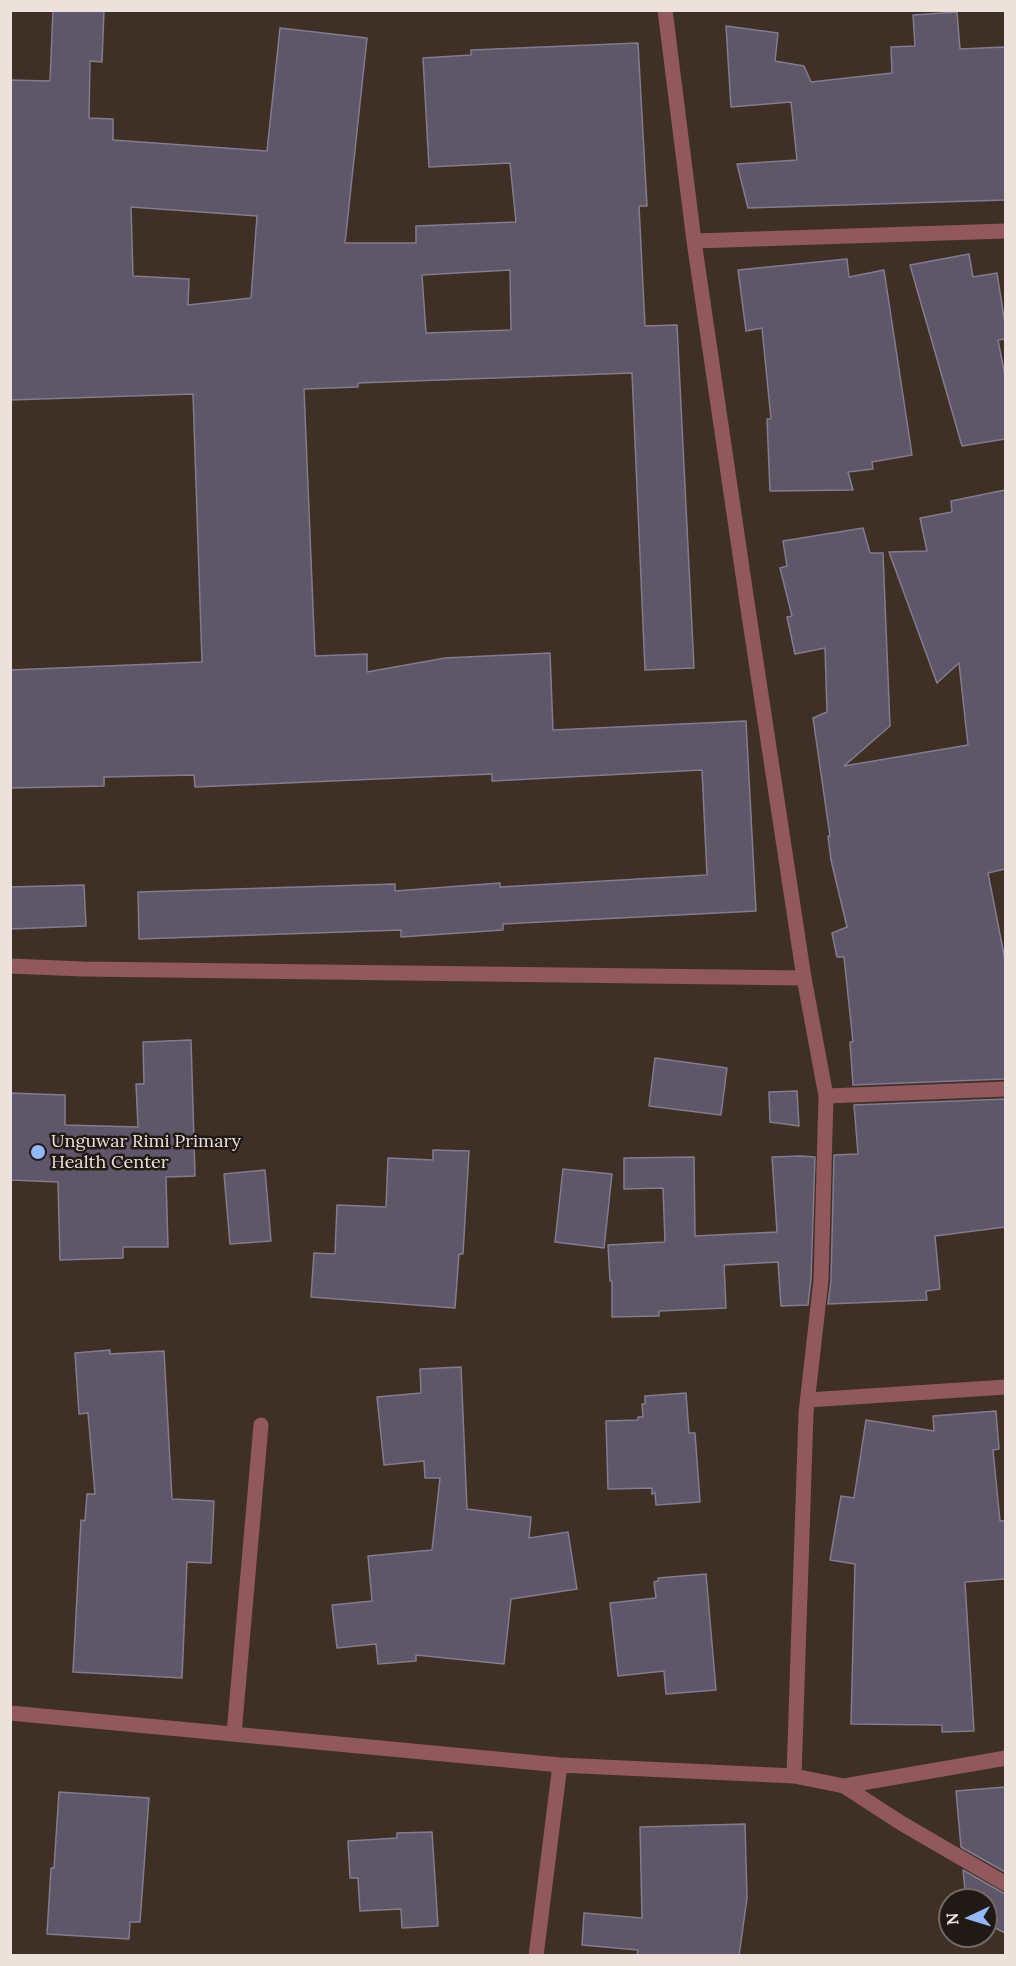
<!DOCTYPE html>
<style>
body{margin:0}
#map{position:relative;width:1016px;height:1966px;overflow:hidden;background:#3f3025;font-family:Lora,serif}
canvas{display:block}
.frame{position:absolute;inset:0;border:12px solid #ece2db;pointer-events:none}
.north{position:absolute;left:938px;top:1888px;width:60px;height:60px;box-sizing:border-box;background:#211914;border:2px solid #726964;border-radius:50%;rotate:266deg;font-size:16px;font-weight:700;line-height:24px;text-align:center;color:#ece2db}
.north::after{content:'';display:block;margin:auto;width:21px;height:27px;background:#92b7fd;clip-path:polygon(50% 0,100% 100%,50% 72%,0 100%)}
</style>
<div id="map">
<canvas width="1016" height="1966"></canvas>
<div class="frame"></div>
<div class="north">N</div>
</div>
<script>
const g = document.querySelector('canvas').getContext('2d');
g.lineJoin = 'round';
function fillPath(path, color) { g.fillStyle = color; g.fill(path, 'evenodd'); }
function trace(path, color, width, dash) { g.strokeStyle = color; g.lineWidth = width; g.lineCap = dash ? 'butt' : 'round'; g.setLineDash(dash || []); g.stroke(path); }
function drawText(font, color, halo, rows, align = 'center') {
  g.font = font + ' Lora,serif'; g.lineWidth = 5; g.setLineDash([]); g.textBaseline = 'middle'; g.strokeStyle = halo; g.fillStyle = color; for (const [text, x, y, turn = 0] of rows) {
    g.save(); g.translate(x, y); g.rotate((+turn || 0) * Math.PI / 180); g.textAlign = isNaN(turn) ? turn : align; if (halo) g.strokeText(text, 0, 0); g.fillText(text, 0, 0); g.restore();
  }
}
const building = new Path2D(`
 M 53,10 L 104,10 L 102,62 L 90,61 L 89,118 L 113,119 L 113,140 L 267,151 L 280,28 L 367,38 L 345,243 L 416,243 L 416,226 L 516,222 L 510,163 L 429,167 L 423,58 L 471,55 L 471,50 L 638,43 L 647,206 L 639,206 L 645,326 L 677,325 L 694,668 L 645,670 L 632,373 L 358,383 L 358,387 L 304,389 L 315,656 L 367,654 L 367,672 L 445,658 L 550,653 L 553,730 L 746,721 L 756,911 L 503,924 L 503,930 L 401,937 L 401,930 L 139,939 L 138,892 L 395,884 L 395,891 L 500,883 L 500,887 L 707,875 L 702,770 L 492,781 L 492,774 L 195,787 L 194,775 L 104,777 L 104,786 L 10,788 L 10,670 L 202,662 L 193,394 L 10,400 L 10,80 L 50,81 ZM 131,207 L 257,216 L 251,298 L 188,305 L 189,279 L 133,276 ZM 510,270 L 511,330 L 426,333 L 422,275 Z
 M 957,12 L 960,49 L 1005,47 L 1005,200 L 748,208 L 737,164 L 797,160 L 791,102 L 731,107 L 726,26 L 778,33 L 775,61 L 804,66 L 811,82 L 892,73 L 891,47 L 915,46 L 913,15 Z
 M 969,254 L 973,277 L 997,273 L 1005,324 L 1005,339 L 998,340 L 1005,376 L 1005,439 L 962,446 L 910,265 Z
 M 847,259 L 849,277 L 884,270 L 912,455 L 872,462 L 873,469 L 848,472 L 853,490 L 770,491 L 767,419 L 771,419 L 762,328 L 746,331 L 738,270 Z
 M 1005,490 L 1005,869 L 988,873 L 1005,960 L 1005,1079 L 853,1085 L 850,1042 L 853,1042 L 844,957 L 837,957 L 832,933 L 847,927 L 831,860 L 828,836 L 830,836 L 813,718 L 827,712 L 825,648 L 795,654 L 787,617 L 792,616 L 780,568 L 787,566 L 783,541 L 863,528 L 870,553 L 883,553 L 890,726 L 844,766 L 968,745 L 959,663 L 937,683 L 889,552 L 927,551 L 920,518 L 952,512 L 951,501 Z
 M 84,885 L 86,926 L 10,929 L 10,887 Z
 M 191,1040 L 195,1176 L 166,1177 L 168,1247 L 123,1247 L 123,1258 L 60,1260 L 58,1182 L 10,1180 L 10,1093 L 65,1095 L 65,1125 L 138,1127 L 136,1084 L 144,1084 L 143,1042 Z
 M 655,1058 L 727,1068 L 721,1115 L 649,1106 Z
 M 797,1091 L 799,1126 L 770,1122 L 769,1092 Z
 M 1005,1099 L 1005,1227 L 935,1236 L 940,1289 L 926,1291 L 927,1300 L 828,1304 L 831,1280 L 834,1155 L 858,1154 L 854,1105 Z
 M 433,1150 L 469,1151 L 463,1254 L 459,1254 L 455,1308 L 311,1297 L 314,1253 L 335,1254 L 337,1205 L 386,1207 L 388,1158 L 433,1160 Z
 M 801,1156 L 815,1157 L 811,1279 L 808,1305 L 781,1306 L 778,1262 L 724,1265 L 726,1308 L 659,1311 L 659,1316 L 612,1317 L 612,1281 L 610,1281 L 608,1245 L 665,1242 L 663,1188 L 624,1189 L 624,1158 L 694,1157 L 695,1236 L 777,1232 L 772,1157 Z
 M 563,1169 L 612,1174 L 604,1248 L 555,1242 Z
 M 265,1170 L 271,1241 L 230,1244 L 224,1174 Z
 M 110,1350 L 110,1354 L 164,1351 L 172,1499 L 214,1501 L 211,1563 L 187,1562 L 182,1678 L 73,1672 L 81,1520 L 85,1521 L 87,1494 L 95,1494 L 88,1413 L 79,1414 L 75,1353 Z
 M 461,1367 L 467,1509 L 531,1517 L 529,1538 L 568,1532 L 577,1589 L 511,1599 L 504,1664 L 416,1655 L 416,1661 L 378,1664 L 376,1644 L 337,1648 L 332,1605 L 372,1601 L 368,1556 L 432,1550 L 440,1478 L 425,1478 L 424,1461 L 384,1465 L 377,1397 L 421,1393 L 420,1369 Z
 M 686,1393 L 689,1433 L 695,1433 L 700,1502 L 656,1505 L 655,1493 L 652,1494 L 652,1488 L 608,1489 L 606,1421 L 638,1420 L 638,1417 L 643,1417 L 642,1404 L 645,1404 L 645,1396 Z
 M 996,1411 L 999,1449 L 993,1450 L 1000,1521 L 1005,1521 L 1005,1579 L 965,1582 L 974,1731 L 942,1732 L 942,1725 L 851,1724 L 855,1564 L 830,1560 L 841,1496 L 854,1498 L 866,1420 L 934,1431 L 933,1416 Z
 M 706,1574 L 716,1690 L 666,1694 L 664,1671 L 618,1676 L 610,1603 L 656,1598 L 654,1582 L 658,1581 L 658,1578 Z
 M 1005,1787 L 1005,1872 L 961,1847 L 956,1791 Z
 M 59,1792 L 149,1798 L 140,1922 L 130,1922 L 129,1939 L 47,1934 L 51,1868 L 54,1868 Z
 M 745,1824 L 747,1898 L 739,1956 L 637,1956 L 638,1950 L 582,1945 L 584,1913 L 642,1918 L 640,1827 Z
 M 432,1832 L 438,1926 L 402,1928 L 401,1909 L 360,1911 L 358,1878 L 350,1878 L 348,1841 L 397,1838 L 397,1833 Z
 M 963,1870 L 1005,1894 L 1005,1933 L 986,1923 L 986,1900 L 966,1900 Z`);
fillPath(building, '#5d5769');
trace(building, '#827c8f', 1.5);
trace(new Path2D(`
 M 665,10 L 694,241 L 747,602 L 804,978 L 826,1096 L 821,1280 L 806,1413 L 794,1776
 M 694,241 L 1006,231
 M 10,966 L 83,969 L 804,978
 M 826,1096 L 1006,1089
 M 808,1400 L 1006,1387
 M 10,1713 L 560,1765 L 794,1776 L 844,1786 L 901,1823 L 1006,1884
 M 234,1734 L 261,1425
 M 844,1786 L 1006,1758
 M 536,1956 L 560,1765`), '#91595d', 15);
for (const [x, y, r, color] of [
 [38,1152,8,"#92b7fd"]
]) { const dot = new Path2D(); dot.arc(x, y, r, 0, 2 * Math.PI); g.fillStyle = color; g.fill(dot); trace(dot, '#211914', 2); }
drawText('18px', '#ece2db', '#211914', [
 ["Unguwar Rimi Primary",51,1142],
 ["Health Center",51,1163]
], 'left');
</script>
